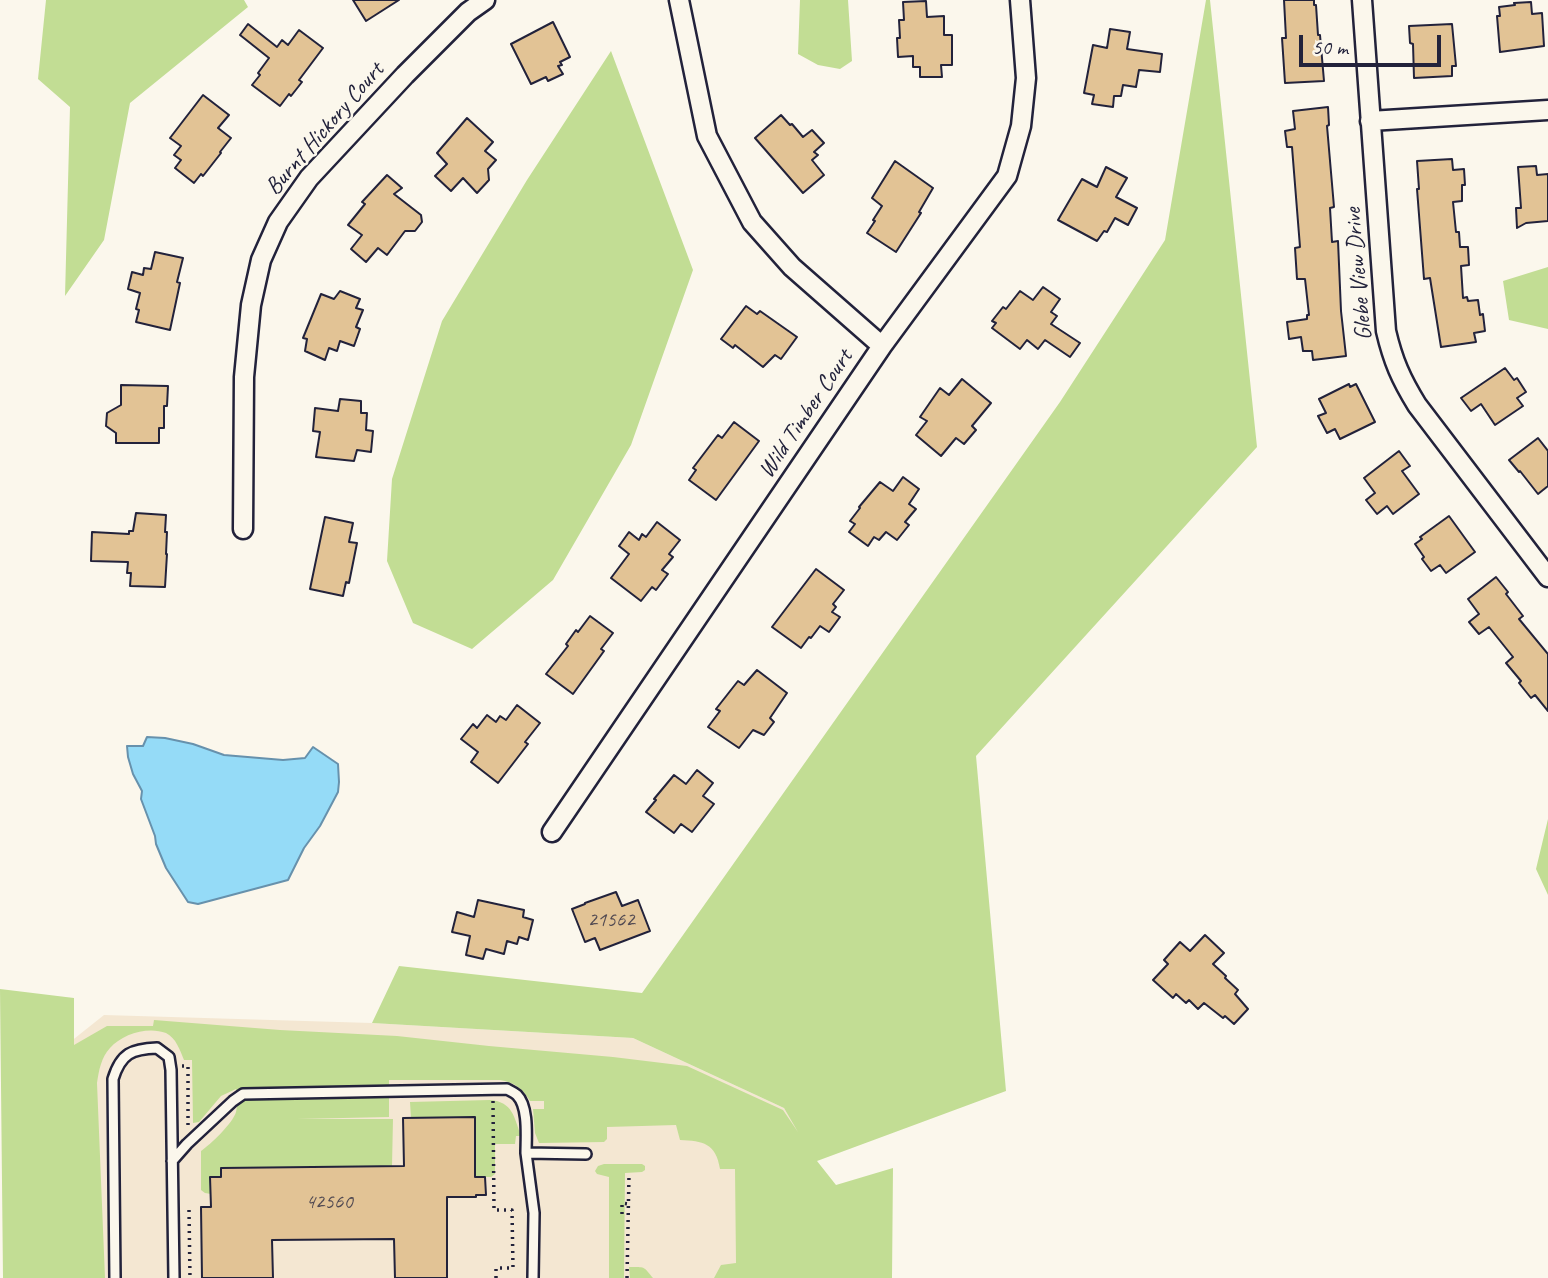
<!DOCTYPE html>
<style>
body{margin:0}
#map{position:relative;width:1548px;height:1278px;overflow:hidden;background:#fbf7ec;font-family:Caveat,sans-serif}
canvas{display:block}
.scale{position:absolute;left:1299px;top:35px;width:142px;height:32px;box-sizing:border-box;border:4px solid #22223b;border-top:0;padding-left:9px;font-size:21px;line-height:24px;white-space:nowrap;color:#22223b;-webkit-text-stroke:5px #fbf7ec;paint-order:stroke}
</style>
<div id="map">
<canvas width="1548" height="1278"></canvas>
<div class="scale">50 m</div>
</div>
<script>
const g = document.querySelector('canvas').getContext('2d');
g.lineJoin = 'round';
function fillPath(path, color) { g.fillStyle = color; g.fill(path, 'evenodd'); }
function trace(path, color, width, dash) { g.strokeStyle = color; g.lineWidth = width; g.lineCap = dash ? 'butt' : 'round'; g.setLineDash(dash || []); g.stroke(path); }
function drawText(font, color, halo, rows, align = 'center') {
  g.font = font + ' Caveat,sans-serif'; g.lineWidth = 5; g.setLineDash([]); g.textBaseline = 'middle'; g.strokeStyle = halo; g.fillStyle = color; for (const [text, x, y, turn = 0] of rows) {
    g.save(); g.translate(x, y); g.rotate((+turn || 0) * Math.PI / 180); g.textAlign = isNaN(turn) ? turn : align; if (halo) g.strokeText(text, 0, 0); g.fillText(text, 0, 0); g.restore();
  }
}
fillPath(new Path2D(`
 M 104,1015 L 372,1023 L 633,1038 L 784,1108 L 817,1161 L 859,1278 L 60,1278 L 55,1054 Z`), '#f4e7d2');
fillPath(new Path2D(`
 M 46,0 L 244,0 L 248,7 L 130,103 L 104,240 L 65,296 L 70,107 L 38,79 Z
 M 800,0 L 848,0 L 852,61 L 840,69 L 818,65 L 798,54 Z
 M 1206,0 L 1210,0 L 1257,447 L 976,756 L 1006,1091 L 817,1161 L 836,1185 L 893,1168 L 892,1278 L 714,1278 L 721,1265 L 736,1263 L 735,1169 L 720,1169 C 716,1143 703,1141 680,1140 L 676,1125 L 607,1127 L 607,1139 L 604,1142 L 539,1143 L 535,1133 L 533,1109 L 544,1109 L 544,1101 L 530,1101 C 523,1089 514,1082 500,1080 L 389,1080 L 389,1117 L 297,1119 L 393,1119 L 392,1166 L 222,1168 L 221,1177 L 210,1178 L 211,1194 L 205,1193 L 201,1190 L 201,1151 C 210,1145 233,1123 236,1112 C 238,1105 236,1097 236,1089 L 221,1096 L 199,1122 L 193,1123 L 192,1060 L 184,1060 C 180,1050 176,1038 166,1033 C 148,1026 122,1034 110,1048 C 101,1058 99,1070 97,1083 L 105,1278 L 3,1278 L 0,989 L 74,998 L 74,1045 L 107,1026 L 153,1026 L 154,1020 L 280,1030 L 397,1036 L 489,1046 L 613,1057 L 687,1066 L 783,1110 L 798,1132 L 784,1108 L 633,1038 L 372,1023 L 399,966 L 642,993 L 1060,402 L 1165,240 Z
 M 611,51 L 693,270 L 631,445 L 553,580 L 472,649 L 413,623 L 387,561 L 392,479 L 442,321 L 527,180 Z
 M 1548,267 L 1548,329 L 1509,320 L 1503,281 Z
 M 1548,819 L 1548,895 L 1536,869 Z
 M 490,1100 C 513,1102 514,1117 521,1136 L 516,1136 L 515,1144 L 495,1144 L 495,1174 L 491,1177 L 475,1177 L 475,1118 L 411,1118 L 410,1102 Z
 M 604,1164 L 642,1164 L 645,1166 L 645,1170 L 642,1172 L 625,1173 L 624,1278 L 609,1278 L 609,1177 L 597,1174 L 595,1171 L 598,1166 Z
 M 629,1267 C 646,1267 643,1266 653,1278 L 630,1278 Z`), '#c2dd94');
const water = new Path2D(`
 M 147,737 L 165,738 L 193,744 L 224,755 L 283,760 L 305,758 L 313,747 L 338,764 L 339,782 L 338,792 L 320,826 L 304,848 L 288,880 L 198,904 L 188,902 L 166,868 L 156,844 L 155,836 L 141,799 L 142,791 L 133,774 L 128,757 L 127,746 L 143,746 Z`);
fillPath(water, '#95dbf7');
trace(water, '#6791ac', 2);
const building = new Path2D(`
 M 353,0 L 399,0 L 366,21 Z
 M 1284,0 L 1314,0 L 1314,5 L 1316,5 L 1318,35 L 1320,35 L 1324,81 L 1285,83 L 1282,38 L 1286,38 Z
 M 926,1 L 927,17 L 944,16 L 944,35 L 952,35 L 952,65 L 941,65 L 942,77 L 920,77 L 920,67 L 913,67 L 913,56 L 898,57 L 897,38 L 900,38 L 899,20 L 904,20 L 903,2 Z
 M 1531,2 L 1532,14 L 1542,13 L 1544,46 L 1500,52 L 1497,16 L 1500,16 L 1499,7 L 1515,5 L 1514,3 Z
 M 553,22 L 570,57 L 560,62 L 562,65 L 558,66 L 563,74 L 548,81 L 546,77 L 531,84 L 511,44 Z
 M 248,24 L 277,47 L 282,40 L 288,45 L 299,30 L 323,48 L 299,80 L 302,82 L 291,96 L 289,94 L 280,106 L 252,85 L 260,75 L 258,73 L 269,58 L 240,35 Z
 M 1452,24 L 1456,66 L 1452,66 L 1452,76 L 1414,78 L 1413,44 L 1410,43 L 1409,26 Z
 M 1110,29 L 1130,32 L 1127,49 L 1162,54 L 1160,72 L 1139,70 L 1136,87 L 1123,85 L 1121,96 L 1114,96 L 1113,107 L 1092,104 L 1094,95 L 1084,93 L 1093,45 L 1107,48 Z
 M 203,95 L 229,115 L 218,128 L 231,138 L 220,152 L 221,153 L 203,176 L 201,174 L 194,183 L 175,168 L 181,160 L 174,155 L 181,146 L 170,138 Z
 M 1328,107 L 1329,125 L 1327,126 L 1334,207 L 1330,208 L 1332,242 L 1338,241 L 1341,311 L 1346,356 L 1313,360 L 1312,351 L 1303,351 L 1301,337 L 1289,339 L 1287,322 L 1307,319 L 1307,315 L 1309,315 L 1305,279 L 1297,279 L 1295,248 L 1300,247 L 1292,147 L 1287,147 L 1285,131 L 1295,129 L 1293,111 Z
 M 781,115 L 790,125 L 792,124 L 803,137 L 812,130 L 824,143 L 814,152 L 818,155 L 812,160 L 824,175 L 803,193 L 755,138 Z
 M 467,118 L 493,142 L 485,151 L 496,160 L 488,169 L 489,180 L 477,193 L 463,178 L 451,191 L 435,176 L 447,164 L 437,153 Z
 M 1452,159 L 1453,170 L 1464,169 L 1465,185 L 1462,185 L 1462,201 L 1453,202 L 1456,232 L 1459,232 L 1460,247 L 1468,247 L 1469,265 L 1461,266 L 1463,298 L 1467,297 L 1468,301 L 1478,300 L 1480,315 L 1483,314 L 1485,331 L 1474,333 L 1476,342 L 1441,347 L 1430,278 L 1424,279 L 1417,189 L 1419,189 L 1417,161 Z
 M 895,161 L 933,188 L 919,212 L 921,213 L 896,252 L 867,233 L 875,221 L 873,220 L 882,206 L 872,198 Z
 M 1536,166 L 1537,175 L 1548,174 L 1548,221 L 1526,223 L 1517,228 L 1516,208 L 1521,208 L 1518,167 Z
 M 1106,167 L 1127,178 L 1116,197 L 1137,208 L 1128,225 L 1115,218 L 1107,232 L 1104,231 L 1097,241 L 1058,220 L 1082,179 L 1097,187 Z
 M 387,175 L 402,188 L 394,194 L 421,215 L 422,222 L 415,231 L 405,231 L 387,255 L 378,248 L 366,262 L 351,249 L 362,235 L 348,225 L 365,204 L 362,202 Z
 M 155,252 L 183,258 L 177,282 L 180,283 L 170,330 L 136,322 L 139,310 L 136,309 L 140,293 L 128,289 L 132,272 L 143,275 L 144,268 L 151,269 Z
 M 1043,287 L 1060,299 L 1051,312 L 1057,316 L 1051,324 L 1080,343 L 1070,357 L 1045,340 L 1038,349 L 1027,340 L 1020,349 L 992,328 L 996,323 L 992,321 L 1003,307 L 1006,309 L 1020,291 L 1033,300 Z
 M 340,291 L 360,299 L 356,308 L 363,310 L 356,327 L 360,329 L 354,346 L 340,341 L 337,351 L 329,348 L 325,360 L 305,351 L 307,339 L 303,338 L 321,294 L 334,299 Z
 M 746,306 L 757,314 L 760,311 L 797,337 L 781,359 L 775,355 L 763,367 L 735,345 L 733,348 L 721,339 Z
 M 1505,368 L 1514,380 L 1517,378 L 1526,392 L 1517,398 L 1523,406 L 1495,425 L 1481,404 L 1471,411 L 1461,398 Z
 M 962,379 L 991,403 L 972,426 L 976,430 L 964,444 L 956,438 L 941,456 L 916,435 L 927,421 L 920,417 L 940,388 L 949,395 Z
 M 1349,384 L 1350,387 L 1356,384 L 1375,422 L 1340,439 L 1335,429 L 1327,433 L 1318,416 L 1326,413 L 1319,399 Z
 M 121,385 L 168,386 L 167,406 L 164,406 L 164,428 L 159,428 L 159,443 L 116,443 L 116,433 L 106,426 L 107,413 L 121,405 Z
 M 340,399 L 361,401 L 361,413 L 367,413 L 366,430 L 373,431 L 371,452 L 357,450 L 354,461 L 316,457 L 320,432 L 313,431 L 315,408 L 338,411 Z
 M 734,422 L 759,441 L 716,500 L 689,480 L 696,470 L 693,468 L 718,435 L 722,438 Z
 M 1538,438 L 1548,451 L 1548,486 L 1538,494 L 1520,471 L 1519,472 L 1509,460 Z
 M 1399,451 L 1410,466 L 1402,471 L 1419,494 L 1393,514 L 1387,506 L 1377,514 L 1366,500 L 1375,493 L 1364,478 Z
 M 903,477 L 919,489 L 909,504 L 916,509 L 905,522 L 909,525 L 897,540 L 886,532 L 879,540 L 874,537 L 868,546 L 849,532 L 855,524 L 850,521 L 860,508 L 859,507 L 880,482 L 893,491 Z
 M 136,513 L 166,515 L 165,532 L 167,532 L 166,554 L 167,554 L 165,587 L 130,586 L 131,573 L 127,573 L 128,562 L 91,561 L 92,532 L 129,534 L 129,531 L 133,531 Z
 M 1449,516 L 1475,552 L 1446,573 L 1440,565 L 1431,571 L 1422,559 L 1424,557 L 1415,544 L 1422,539 L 1420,537 Z
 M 325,517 L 353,523 L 349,542 L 357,543 L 349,583 L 346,582 L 343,596 L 310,589 Z
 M 657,522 L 680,540 L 669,554 L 673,557 L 662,570 L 668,574 L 656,590 L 652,587 L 641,601 L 611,578 L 629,554 L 619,546 L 629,532 L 639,540 L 642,534 L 646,537 Z
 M 816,569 L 844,590 L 833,604 L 836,607 L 832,612 L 840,617 L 829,632 L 820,626 L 811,638 L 809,637 L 801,648 L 772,627 Z
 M 1496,577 L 1508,592 L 1506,594 L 1523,616 L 1519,619 L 1548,654 L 1548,711 L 1535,695 L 1531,698 L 1519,683 L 1521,681 L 1506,663 L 1513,657 L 1489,627 L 1479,634 L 1469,622 L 1479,614 L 1468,599 Z
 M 590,616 L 613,633 L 601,649 L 604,651 L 573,694 L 546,674 L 568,646 L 566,644 L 576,630 L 578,632 Z
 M 757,670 L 787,693 L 770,718 L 774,722 L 764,735 L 753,730 L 739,748 L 708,727 L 720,711 L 716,709 L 738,681 L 744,685 Z
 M 517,705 L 540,723 L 525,742 L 528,744 L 498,783 L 471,762 L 478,752 L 461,739 L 473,724 L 477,728 L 487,715 L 496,722 L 500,716 L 506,720 Z
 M 697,770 L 713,783 L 703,796 L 714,804 L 692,832 L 681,824 L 674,833 L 646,812 L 656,800 L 654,799 L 674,775 L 686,784 Z
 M 616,892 L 622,906 L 638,900 L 650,931 L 600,950 L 595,938 L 585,942 L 572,909 L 585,904 L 585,903 Z
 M 478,900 L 524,910 L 523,917 L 533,920 L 528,940 L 519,937 L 517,944 L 507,941 L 504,954 L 486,949 L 483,959 L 466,955 L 470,936 L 452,932 L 457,912 L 474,917 Z
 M 1205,935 L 1224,953 L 1213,964 L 1226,976 L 1225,978 L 1238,990 L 1235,994 L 1248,1009 L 1234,1024 L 1225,1016 L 1223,1018 L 1204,1003 L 1198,1009 L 1189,1000 L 1186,1003 L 1176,994 L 1173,998 L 1153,980 L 1168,964 L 1164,960 L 1180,942 L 1190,951 Z
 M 475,1117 L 475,1177 L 485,1177 L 486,1195 L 476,1195 L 476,1197 L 447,1197 L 447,1278 L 395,1278 L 394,1239 L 272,1240 L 273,1278 L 202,1278 L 201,1207 L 211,1207 L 210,1177 L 221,1177 L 221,1168 L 404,1166 L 403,1118 Z`);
fillPath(building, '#e2c395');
trace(building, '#22223b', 2);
const service = new Path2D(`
 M 172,1161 L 187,1144 L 233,1101 L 243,1094 L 507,1089 C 510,1091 514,1092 517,1095 C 529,1107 526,1138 526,1153
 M 115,1278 L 113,1079 C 121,1053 132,1049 157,1048 L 169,1057 L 171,1070 L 174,1278
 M 533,1278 L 534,1213 L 526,1153 L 586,1154`);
const minor = new Path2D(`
 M 679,0 L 707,136 L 752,222 L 792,267 L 882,346
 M 1362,0 L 1386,331 C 1393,361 1401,379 1417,405 L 1548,577
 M 1370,121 L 1548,110
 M 243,529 L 244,377 L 251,305 L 261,260 L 278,222 L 309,178 L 405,75 L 468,12 L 485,0
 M 552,832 L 882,346 L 1007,176 L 1021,126 L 1026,78 L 1020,0`);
trace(service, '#22223b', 14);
trace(minor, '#22223b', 23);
trace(new Path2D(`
 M 182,1066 L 188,1066 L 188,1125
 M 493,1101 L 494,1210 L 512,1210 L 513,1268 L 496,1268 L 496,1278
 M 189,1210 L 190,1278
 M 622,1214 L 622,1203 L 629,1204
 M 627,1278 L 629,1175`), '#22223b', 3.5, [2, 5]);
trace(service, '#fbf7ec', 9);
trace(minor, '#fbf7ec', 18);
drawText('21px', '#524a52', null, [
 ["21562",611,920],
 ["42560",329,1202]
]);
drawText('24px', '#22223b', '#fbf7ec', [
 ["Burnt Hickory Court",325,129,-49],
 ["Glebe View Drive",1359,274,-95],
 ["Wild Timber Court",806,414,-56]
]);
</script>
